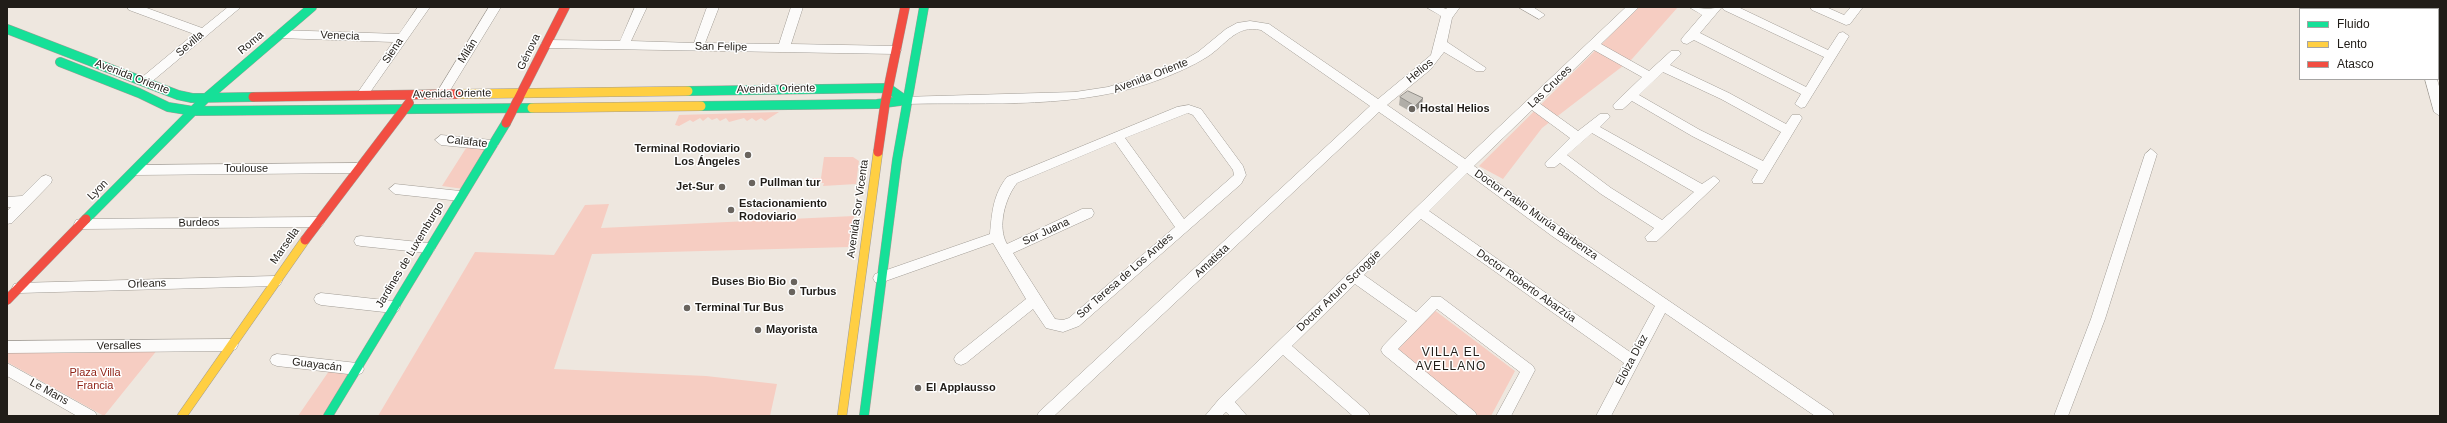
<!DOCTYPE html>
<meta charset="utf-8">
<style>
body{margin:0}
#map{position:relative;width:2447px;height:423px;overflow:hidden;background:#eee7df;font-family:Helvetica,sans-serif}
canvas{display:block}
.frame{position:absolute;inset:0;border:8px solid #211d18;pointer-events:none}
.legend{position:absolute;left:2299px;top:8px;width:140px;height:72px;box-sizing:border-box;background:#fff;border:1px solid #a6a5a3;margin:0;padding:5px 7px;list-style:none;font-size:12px;color:#211d18}
.legend li{display:flex;align-items:center;gap:8px;height:20px}
.legend b{width:20px;border:1px solid #a6a5a3}
</style>
<div id="map">
<canvas width="2447" height="423"></canvas>
<div class="frame"></div>
<ul class="legend">
<li><b style="height:5px;background:#16e098"></b>Fluido</li>
<li><b style="height:5px;background:#ffcf43"></b>Lento</li>
<li><b style="height:5px;background:#f24e42"></b>Atasco</li>
</ul>
</div>
<script>
const g = document.querySelector('canvas').getContext('2d');
g.lineJoin = 'round';
function fillPath(path, color) { g.fillStyle = color; g.fill(path, 'evenodd'); }
function trace(path, color, width, dash) { g.strokeStyle = color; g.lineWidth = width; g.lineCap = dash ? 'butt' : 'round'; g.setLineDash(dash || []); g.stroke(path); }
function drawText(font, color, halo, rows, align = 'center') {
  g.font = font + ' Helvetica,sans-serif'; g.lineWidth = 3; g.setLineDash([]); g.textBaseline = 'middle'; g.strokeStyle = halo; g.fillStyle = color; for (const [text, x, y, turn = 0] of rows) {
    g.save(); g.translate(x, y); g.rotate((+turn || 0) * Math.PI / 180); g.textAlign = isNaN(turn) ? turn : align; if (halo) g.strokeText(text, 0, 0); g.fillText(text, 0, 0); g.restore();
  }
}
fillPath(new Path2D(`
 M 1639,7 L 1678,7 L 1632,59 L 1542,128 L 1503,179 L 1479,166 Z
 M 779,112 L 765,121 L 761,118 L 756,121 L 752,118 L 747,121 L 744,118 L 729,122 L 726,118 L 720,121 L 717,118 L 712,120 L 708,117 L 703,121 L 700,118 L 693,122 L 690,120 L 679,126 L 675,125 L 679,115 Z
 M 468,145 L 487,148 L 464,189 L 442,186 Z
 M 824,157 L 853,157 L 859,161 L 856,184 L 823,186 L 824,183 L 812,183 L 813,178 L 821,178 Z
 M 609,204 L 601,228 L 854,216 L 850,247 L 592,254 L 554,369 L 706,376 L 777,384 L 770,416 L 378,416 L 475,252 L 554,255 L 585,205 Z
 M 1433,309 L 1515,371 L 1491,416 L 1475,416 L 1392,350 Z
 M 158,349 L 104,416 L 7,362 L 7,352 Z
 M 329,371 L 350,374 L 324,416 L 298,416 Z`), '#f6cdc2');
const street = new Path2D(`
 M 127,7 L 144,7 L 202,28 L 228,7 L 241,7 L 149,84 L 141,84 L 139,81 L 141,78 L 194,34 L 129,10 Z
 M 418,7 L 430,7 L 366,98 L 362,99 L 356,95 L 393,42 L 279,38 L 273,34 L 279,30 L 399,34 Z
 M 489,7 L 501,7 L 446,97 L 438,97 L 436,94 Z
 M 635,7 L 647,7 L 631,41 L 694,43 L 707,7 L 719,7 L 705,43 L 779,44 L 791,7 L 803,7 L 791,44 L 896,46 L 902,50 L 896,54 L 547,48 L 541,44 L 547,40 L 620,41 Z
 M 1426,7 L 1441,7 L 1446,9 L 1448,7 L 1460,7 L 1452,18 L 1447,42 L 1486,68 L 1484,71 L 1476,71 L 1444,52 L 1430,70 L 1387,105 L 1465,159 L 1626,7 L 1639,7 L 1601,44 L 1649,71 L 1671,51 L 1679,51 L 1681,54 L 1670,65 L 1729,93 L 1786,124 L 1792,115 L 1800,115 L 1802,118 L 1763,183 L 1753,183 L 1752,180 L 1758,170 L 1692,136 L 1632,101 L 1623,109 L 1615,109 L 1613,106 L 1615,103 L 1642,77 L 1594,50 L 1539,103 L 1578,131 L 1600,114 L 1608,114 L 1610,117 L 1600,127 L 1702,184 L 1714,176 L 1720,181 L 1657,241 L 1647,241 L 1645,237 L 1654,228 L 1601,194 L 1560,163 L 1555,167 L 1547,167 L 1545,164 L 1547,161 L 1570,138 L 1532,110 L 1474,166 L 1562,228 L 1832,412 L 1834,416 L 1815,416 L 1665,313 L 1611,416 L 1596,416 L 1624,363 L 1421,219 L 1364,275 L 1416,312 L 1431,297 L 1441,297 L 1533,366 L 1535,370 L 1511,416 L 1496,416 L 1520,372 L 1437,309 L 1398,349 L 1475,412 L 1477,416 L 1459,416 L 1383,354 L 1381,350 L 1383,346 L 1407,321 L 1355,284 L 1292,346 L 1368,412 L 1370,416 L 1353,416 L 1283,355 L 1235,402 L 1247,416 L 1230,416 L 1226,412 L 1222,416 L 1205,416 L 1220,398 L 1458,167 L 1379,112 L 1054,416 L 1037,416 L 1039,412 L 1370,106 L 1261,30 C 1236,24 1226,45 1207,57 C 1193,66 1176,73 1161,79 C 1080,110 990,102 905,104 L 899,100 L 901,97 L 1075,92 L 1108,87 L 1153,73 L 1184,60 L 1198,52 L 1226,29 L 1237,23 L 1250,21 L 1269,24 L 1378,99 L 1431,55 L 1441,16 ZM 1663,72 L 1721,99 L 1781,132 L 1763,161 L 1700,130 L 1639,95 ZM 1592,133 L 1694,192 L 1662,220 L 1611,188 L 1567,155 ZM 1467,173 L 1552,236 L 1655,306 L 1630,352 L 1429,211 Z
 M 1518,7 L 1533,7 L 1545,15 L 1539,19 Z
 M 1689,7 L 1708,9 L 1722,7 L 1700,33 L 1806,87 L 1824,57 L 1724,10 L 1722,7 L 1738,7 L 1828,50 L 1839,33 L 1843,32 L 1849,36 L 1805,107 L 1801,108 L 1795,104 L 1801,94 L 1694,40 L 1687,44 L 1683,43 L 1681,40 L 1683,37 L 1702,15 Z
 M 1810,7 L 1826,7 L 1844,15 L 1851,7 L 1863,7 L 1850,24 L 1846,25 L 1812,10 Z
 M 2425,79 L 2437,79 L 2440,90 L 2440,116 L 2434,112 Z
 M 1189,105 L 1201,109 L 1243,166 L 1246,175 L 1241,184 L 1079,326 L 1063,332 L 1046,328 L 1033,309 L 966,363 L 961,365 L 956,363 L 954,359 L 956,355 L 1026,299 L 993,243 L 880,283 L 875,282 L 873,278 L 875,274 L 990,234 C 992,212 993,195 1007,177 L 1177,107 ZM 1188,113 L 1193,115 L 1233,170 L 1234,175 L 1184,219 L 1125,138 ZM 1115,142 L 1175,227 L 1069,318 L 1063,320 L 1055,319 L 1013,253 L 1092,217 L 1094,213 L 1092,209 L 1082,209 L 1007,244 C 997,227 1005,198 1017,183 Z
 M 441,135 L 492,140 L 498,145 L 492,150 L 441,145 L 435,140 Z
 M 2151,149 L 2157,154 L 2105,319 L 2068,416 L 2054,416 L 2091,319 L 2145,154 Z
 M 357,163 L 363,168 L 357,173 L 135,175 L 129,170 L 135,165 Z
 M 46,175 L 51,177 L 52,180 L 51,183 L 12,223 L 7,224 L 7,211 L 11,207 L 7,207 L 7,197 L 22,196 L 41,177 Z
 M 395,184 L 460,191 L 466,196 L 460,201 L 395,194 L 389,189 Z
 M 317,217 L 322,218 L 324,222 L 322,226 L 317,227 L 81,229 L 76,228 L 74,224 L 76,220 L 81,219 Z
 M 361,236 L 428,243 L 433,244 L 435,248 L 433,252 L 428,253 L 361,246 L 356,245 L 354,241 L 356,237 Z
 M 275,276 L 280,277 L 282,281 L 280,285 L 275,286 L 19,293 L 14,292 L 12,288 L 14,284 L 19,283 Z
 M 321,293 L 393,301 L 398,303 L 400,307 L 398,311 L 393,313 L 321,305 L 316,303 L 314,299 L 316,295 Z
 M 231,339 L 236,341 L 238,345 L 236,349 L 231,351 L 7,353 L 7,341 Z
 M 277,354 L 357,363 L 362,365 L 364,369 L 362,373 L 357,375 L 277,366 L 272,364 L 270,360 L 272,356 Z
 M 7,363 L 95,412 L 97,416 L 77,416 L 7,376 Z`);
const fast = new Path2D(`
 M 7,29 L 178,95 L 192,98 L 253,97
 M 60,62 L 139,93 L 168,107 L 193,111 L 532,108
 M 688,91 L 888,88 L 905,100
 M 701,106 L 877,104 L 900,101
 M 86,219 L 206,98 L 312,7
 M 328,416 L 506,123
 M 864,416 L 897,160 L 924,7`);
const slow = new Path2D(`
 M 458,94 L 688,91
 M 532,108 L 701,106
 M 182,416 L 305,240
 M 842,416 L 878,152`);
const jam = new Path2D(`
 M 253,97 L 458,94
 M 506,123 L 565,7
 M 878,152 L 885,104 L 905,7
 M 305,240 L 409,103
 M 7,300 L 86,219`);
trace(street, '#a19c95', 1);
trace(fast, '#a19c95', 10);
trace(slow, '#a19c95', 10);
trace(jam, '#a19c95', 10);
fillPath(street, '#fcfbfa');
trace(fast, '#16e098', 9);
trace(slow, '#ffcf43', 9);
trace(jam, '#f24e42', 9);
fillPath(new Path2D(`
 M 1400,97 L 1422,105 L 1413,113 L 1399,105 Z`), '#b0ada7');
fillPath(new Path2D(`
 M 1423,98 L 1422,105 L 1413,113 L 1415,106 Z`), '#908d88');
const building = new Path2D(`
 M 1408,91 L 1423,98 L 1415,106 L 1400,97 Z`);
fillPath(building, '#cdc9c2');
trace(building, '#908d88', 1);
for (const [x, y, r, color] of [
 [1412,109,4,"#69645e"],
 [748,155,4,"#69645e"],
 [752,183,4,"#69645e"],
 [722,187,4,"#69645e"],
 [731,210,4,"#69645e"],
 [794,282,4,"#69645e"],
 [792,292,4,"#69645e"],
 [687,308,4,"#69645e"],
 [758,330,4,"#69645e"],
 [918,388,4,"#69645e"]
]) { const dot = new Path2D(); dot.arc(x, y, r, 0, 2 * Math.PI); g.fillStyle = color; g.fill(dot); trace(dot, '#fff', 1.5); }
drawText('11px', '#211d18', '#fff', [
 ["Venecia",340,36,2],
 ["Roma",251,43,-40],
 ["Sevilla",190,44,-41],
 ["San Felipe",721,47,1],
 ["Siena",393,51,-56],
 ["Milán",468,51,-58],
 ["Génova",529,52,-64],
 ["Helios",1420,71,-40],
 ["Avenida Oriente",1151,76,-21],
 ["Avenida Oriente",132,77,21],
 ["Las Cruces",1550,87,-44],
 ["Avenida Oriente",776,89,-1],
 ["Avenida Oriente",452,94,-1],
 ["Calafate",467,142,6],
 ["Toulouse",246,169],
 ["Lyon",98,190,-45],
 ["Avenida Sor Vicenta",858,209,-82],
 ["Doctor Pablo Murúa Barbenza",1536,215,35],
 ["Burdeos",199,223,-1],
 ["Sor Juana",1046,232,-25],
 ["Marsella",285,246,-55],
 ["Jardines de Luxemburgo",410,255,-59],
 ["Amatista",1212,261,-43],
 ["Sor Teresa de Los Andes",1125,276,-41],
 ["Orleans",147,284,-2],
 ["Doctor Roberto Abarzúa",1526,286,35],
 ["Doctor Arturo Scroggie",1339,291,-44],
 ["Versalles",119,346,-1],
 ["Eloiza Díaz",1632,360,-62],
 ["Guayacán",317,365,7],
 ["Le Mans",49,392,29]
]);
drawText('bold 11px', '#211d18', '#fff', [
 ["Hostal Helios",1420,109],
 ["Terminal Rodoviario",740,149,"right"],
 ["Los Ángeles",740,162,"right"],
 ["Pullman tur",760,183],
 ["Jet-Sur",714,187,"right"],
 ["Estacionamiento",739,204],
 ["Rodoviario",739,217],
 ["Buses Bio Bio",786,282,"right"],
 ["Turbus",800,292],
 ["Terminal Tur Bus",695,308],
 ["Mayorista",766,330],
 ["El Applausso",926,388]
], 'left');
drawText('11px', '#912519', '#fff', [
 ["Plaza Villa",95,373],
 ["Francia",95,386]
]);
g.letterSpacing = '1px';
drawText('12px', '#211d18', '#fff', [
 ["VILLA EL",1451,353],
 ["AVELLANO",1451,367]
]);
g.letterSpacing = '0px';
</script>
